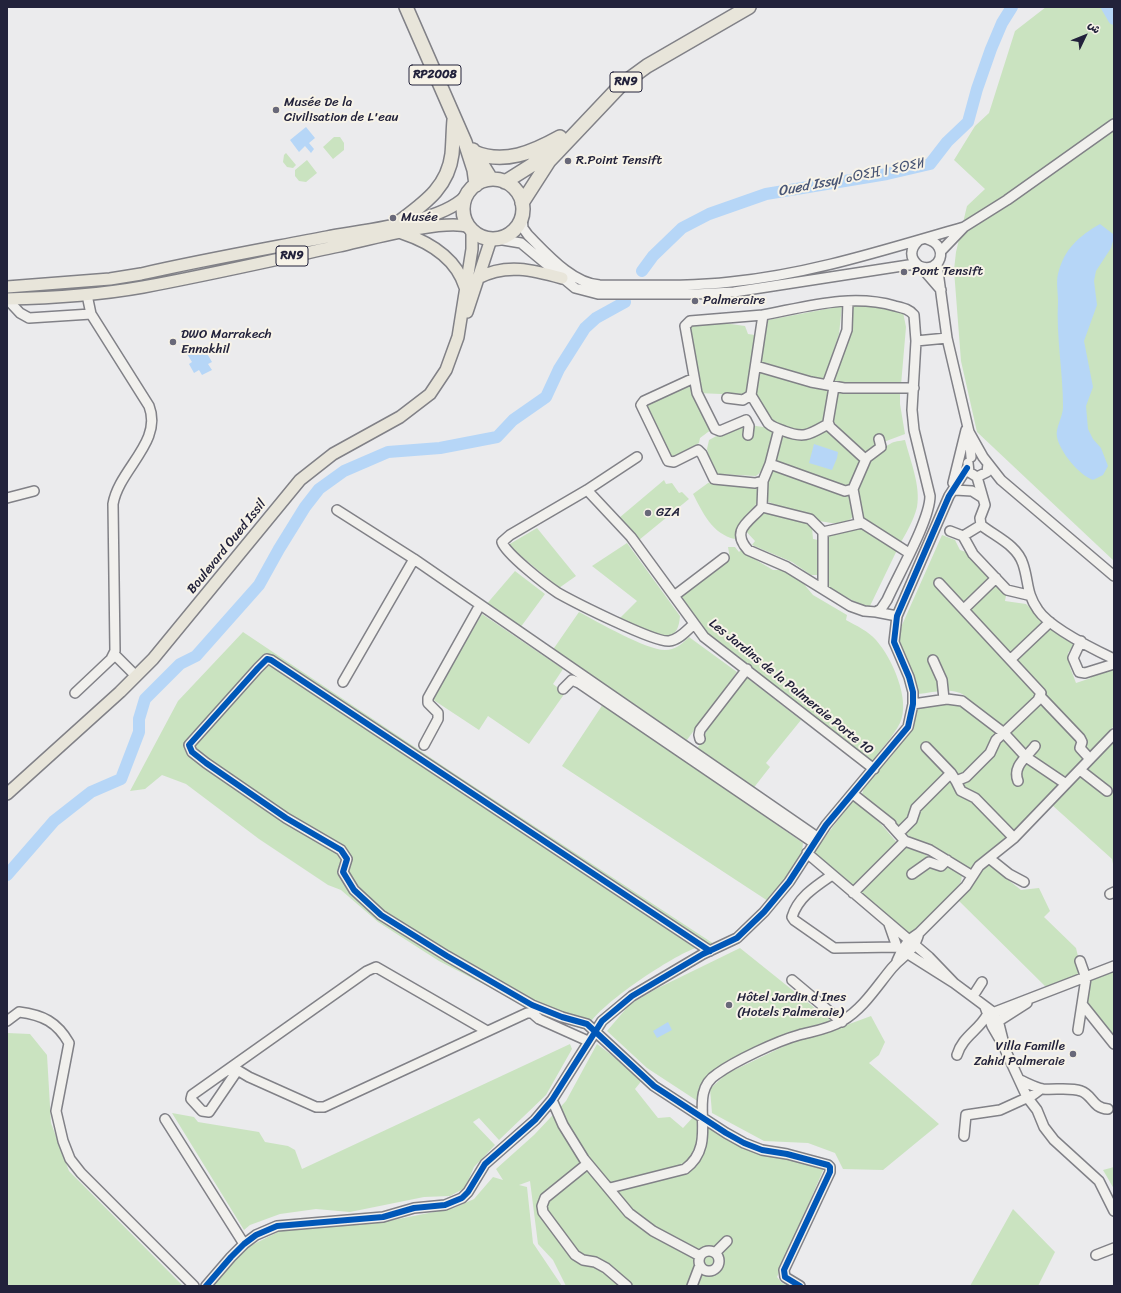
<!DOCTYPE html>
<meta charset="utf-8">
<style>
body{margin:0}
#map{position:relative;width:1121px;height:1293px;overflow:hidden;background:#ebebed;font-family:Sriracha,"Playpen Sans Arabic",sans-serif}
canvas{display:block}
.frame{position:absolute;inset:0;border:8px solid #22223b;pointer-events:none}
.north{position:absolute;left:1065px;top:16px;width:40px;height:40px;-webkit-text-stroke:3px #f7f3e8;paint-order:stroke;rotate:47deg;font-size:11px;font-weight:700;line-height:16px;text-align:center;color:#22223b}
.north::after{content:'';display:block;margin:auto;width:14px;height:18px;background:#22223b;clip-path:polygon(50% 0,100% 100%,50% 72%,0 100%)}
</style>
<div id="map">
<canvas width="1121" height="1293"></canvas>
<div class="frame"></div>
<div class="north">ش</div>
</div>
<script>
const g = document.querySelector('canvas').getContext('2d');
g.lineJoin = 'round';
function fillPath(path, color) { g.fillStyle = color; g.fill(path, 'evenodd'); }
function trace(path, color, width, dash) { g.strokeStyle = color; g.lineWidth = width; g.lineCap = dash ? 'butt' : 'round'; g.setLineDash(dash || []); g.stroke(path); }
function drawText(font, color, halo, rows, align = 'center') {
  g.font = font + ' Sriracha,"Noto Sans Tifinagh",sans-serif'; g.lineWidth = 4; g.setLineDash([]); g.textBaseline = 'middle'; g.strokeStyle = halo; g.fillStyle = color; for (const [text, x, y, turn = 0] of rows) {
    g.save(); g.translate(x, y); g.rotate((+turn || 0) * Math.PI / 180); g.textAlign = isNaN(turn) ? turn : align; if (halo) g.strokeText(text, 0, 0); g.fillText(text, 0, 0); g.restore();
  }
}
fillPath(new Path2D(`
 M 1046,7 L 1114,7 L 1114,561 L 977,432 L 961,361 L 954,270 L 956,252 L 967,206 L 985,189 L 954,160 L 975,126 L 989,113 L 1015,31 Z
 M 334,137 L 340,137 L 344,143 L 344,150 L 333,159 L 323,147 Z
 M 286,153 L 296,165 L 293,168 L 287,167 L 283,162 L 284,155 Z
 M 307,160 L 317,173 L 306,182 L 299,181 L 295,176 L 295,170 Z
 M 852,303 L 877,305 L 903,312 L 906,327 L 901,385 L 832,383 Z
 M 842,306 L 839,334 L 824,379 L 820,381 L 761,362 L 768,320 Z
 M 716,322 L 745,326 L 748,334 L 755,335 L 747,391 L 743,395 L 698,393 L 690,324 Z
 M 760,371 L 833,391 L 825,420 L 803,432 L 775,425 L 765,413 L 756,396 Z
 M 691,381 L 712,429 L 700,438 L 699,443 L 671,459 L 645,407 L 649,402 Z
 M 900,390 L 900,404 L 905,434 L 881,443 L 866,456 L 832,420 L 838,392 Z
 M 741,423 C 753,426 763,426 774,430 C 771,445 769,467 756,476 L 718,474 L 712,470 L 707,449 L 709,440 Z
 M 826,426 L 863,458 L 849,487 L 771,461 L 780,434 L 802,438 Z
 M 905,440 C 910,460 921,486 917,507 C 914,520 906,533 900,544 C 893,539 870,526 865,520 C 846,495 865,456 890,444 C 894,441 900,441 905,440 Z
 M 770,467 L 841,490 L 850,495 L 854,515 C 840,537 786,508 766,501 L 764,483 Z
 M 664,480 L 666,484 L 672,483 L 679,493 L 682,492 L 689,499 L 639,540 L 619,518 Z
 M 718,481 L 759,483 L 759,501 L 740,522 L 735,539 C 712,534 703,513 693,494 L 708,483 Z
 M 762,507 L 809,522 L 812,527 L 813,539 L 818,540 L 817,575 L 811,575 L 792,562 L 752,545 L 755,541 L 742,527 Z
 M 860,526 L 898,548 L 870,606 L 865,607 L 827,587 L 828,535 Z
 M 537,528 L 576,576 L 559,588 L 508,545 Z
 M 942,535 L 955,540 L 960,550 L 972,554 L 1007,590 L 1005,601 L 1026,604 L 1047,624 L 1077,642 L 1068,653 L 1070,667 L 1076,683 L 1091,678 L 1090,674 L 1114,667 L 1114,726 L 1066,776 C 1048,776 993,725 978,710 C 973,705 968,696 960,693 C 947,688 931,693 918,694 L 913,675 L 899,639 L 902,625 Z
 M 627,543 L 680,616 C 679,627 677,634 666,638 L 619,619 L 637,601 L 592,566 Z
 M 728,547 L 735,547 L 739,552 L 741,550 L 746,554 L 773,570 L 786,570 L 803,583 L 813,595 L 847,615 L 846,620 C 857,626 868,631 876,640 C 892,658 911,700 900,723 C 893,737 880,750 871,763 L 706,634 L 679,597 L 730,559 Z
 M 515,571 L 545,594 L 520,628 L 485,606 Z
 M 579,612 C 598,622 646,650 665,650 C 675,650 682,644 689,637 L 737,672 L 684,744 L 552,651 Z
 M 482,614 L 563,669 L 553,684 L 565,693 L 529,744 L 488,716 L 479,730 L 432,699 Z
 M 243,632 L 455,774 L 714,944 C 707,945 700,946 693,949 C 670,958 594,1007 586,1030 L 549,1018 L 439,961 L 378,922 L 341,890 L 328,885 L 259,839 L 186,784 L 162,775 L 145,789 L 130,791 L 178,701 Z
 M 746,677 L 801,720 L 766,763 L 770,767 L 752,790 L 696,751 L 710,725 Z
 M 956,701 L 975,717 L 991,727 L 1024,761 L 1059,782 L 1054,789 L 996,849 L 978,861 L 970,871 L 914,840 L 862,798 C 861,783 881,769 890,758 C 903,742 908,724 915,705 Z
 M 603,704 L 803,843 C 802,864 782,885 768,901 L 562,766 Z
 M 1114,738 L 1114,869 L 1112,859 L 1052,805 Z
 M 853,800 L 881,824 L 899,845 L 920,852 L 962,875 L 961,882 L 955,890 L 912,937 L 816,857 L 814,852 Z
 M 987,863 L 1021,890 L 1039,888 L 1050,911 L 1044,917 L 1076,948 L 1083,977 L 1049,990 L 957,899 Z
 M 740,948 L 831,1021 L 789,1032 L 723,1064 L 708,1076 L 701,1089 L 702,1104 L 647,1068 L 607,1031 L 630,1004 L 656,989 Z
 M 1114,969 L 1114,1040 L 1085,1004 L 1091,979 Z
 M 871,1016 L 885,1042 L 879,1055 L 869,1063 L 939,1124 L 883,1170 L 843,1169 L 835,1153 L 808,1143 L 764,1141 L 712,1113 L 710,1089 L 726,1074 L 797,1040 L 825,1033 Z
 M 7,1033 L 30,1034 L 47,1055 L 51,1123 L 69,1171 L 183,1286 L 7,1286 Z
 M 570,1044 L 572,1049 L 546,1095 L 499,1140 L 479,1118 L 473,1122 L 495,1145 L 474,1167 L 465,1188 L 450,1196 L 424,1197 L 350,1212 L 316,1209 L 280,1214 L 250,1225 L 244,1230 L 172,1113 L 194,1117 L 198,1122 L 259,1132 L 265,1142 L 288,1146 L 295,1150 L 302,1169 Z
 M 597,1044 L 643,1079 L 635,1089 L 658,1118 L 670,1117 L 683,1128 L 695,1115 L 751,1151 L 763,1149 L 825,1166 L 777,1277 L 782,1283 L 789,1286 L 566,1286 L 553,1260 L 538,1244 L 530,1181 L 519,1185 L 527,1187 L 533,1243 L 562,1286 L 213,1286 L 246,1248 L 288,1227 L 378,1223 L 454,1208 L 474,1199 L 493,1177 L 503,1180 L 496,1169 L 534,1135 L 566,1101 Z
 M 1114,1167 L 1114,1189 L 1103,1170 Z
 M 1013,1209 L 1055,1252 L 1038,1286 L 970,1286 Z`), '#cae3c0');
fillPath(new Path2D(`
 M 306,127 L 315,138 L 309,143 L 314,149 L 311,153 L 305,146 L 299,152 L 290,140 Z
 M 1100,224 L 1113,234 L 1113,241 L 1111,248 L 1096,271 L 1094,281 L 1097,305 L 1084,341 L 1093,387 L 1086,406 L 1088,429 L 1093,439 L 1101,448 L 1108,466 L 1103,475 L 1093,480 C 1079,475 1060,452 1057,437 C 1055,428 1063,417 1063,407 C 1063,372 1056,337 1058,301 C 1058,292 1056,282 1058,274 C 1064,249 1079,236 1100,224 Z
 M 198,347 L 201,352 L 205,350 L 212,362 L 208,364 L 212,370 L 202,375 L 199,370 L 194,373 L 189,364 L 192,362 L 187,354 Z
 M 814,444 L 838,452 L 837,458 L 832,470 L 809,463 Z
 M 668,1022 L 672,1030 L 657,1038 L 653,1031 Z`), '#b6d6f7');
trace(new Path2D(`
 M 1107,7 L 1114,19
 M 642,271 L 653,256 L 682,228 L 709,214 L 766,194 L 887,174 L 930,164 L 947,142 L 968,122 L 977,89 L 991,49 L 1002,23 L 1012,7
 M 7,875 L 54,821 L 91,792 L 121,779 L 139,732 L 139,719 L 145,699 L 180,664 L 196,656 L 259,585 L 279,549 L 305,507 L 319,489 L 344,471 L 388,452 L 440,448 L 497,437 L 513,420 L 546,397 L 559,369 L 585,328 L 596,318 L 625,302`), '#b6d6f7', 12);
const minor = new Path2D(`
 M 522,217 L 523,228 L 528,235 C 547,254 573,284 600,285 C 644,285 688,287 731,282 C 811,274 887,249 964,227
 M 497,239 L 521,243 L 575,288 L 598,294 L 695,294 L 734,292 L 915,264
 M 918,241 C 910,249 909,258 919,266 C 940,275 951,246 927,239
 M 941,251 L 964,227 L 1007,200 L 1114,124
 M 937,264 L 947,338 L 969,432 L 971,457
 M 922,268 L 941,290
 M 7,299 L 20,313 L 29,318 L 91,314
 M 916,341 L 947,338
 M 756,366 L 811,382 L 844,388 L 914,388
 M 694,378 L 644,401 L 641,405 L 668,461 L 674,462 L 698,450 L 702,454 L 714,479 L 755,483 L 763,481 L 770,464
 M 827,385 L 847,330 L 848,301
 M 834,387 L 828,422 L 830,427 L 865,459 L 881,447 L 879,439
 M 751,395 L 768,423 C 772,427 778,429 784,431 C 805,439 810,434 828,424
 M 727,398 L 743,400 L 751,395 L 763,315 C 806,307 851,293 895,306 C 903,308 909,309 914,315 L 916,341 L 912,410 L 914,430 L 930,496 C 930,520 898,575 887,600 L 881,609 L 876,612 L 864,611 L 850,606 L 787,567 L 748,550 C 730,530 749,522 762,507 L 763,481
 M 779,429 L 770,464 L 845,491 L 853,489 L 866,459
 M 969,432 L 983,457 L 1001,480 L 1114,576
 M 748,435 L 749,426 L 746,420 L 720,431 L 715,429 L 697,393 L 685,326 L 690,321 L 763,315
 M 637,457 L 587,490 L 510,535 L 502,542 C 506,554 546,585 558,593 C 574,602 655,643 669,641 C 679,640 687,630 694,624
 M 968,463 L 969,472 L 977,477 L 987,472 L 988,464
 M 977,477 L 985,505 L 980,518 L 981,525 C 996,537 1017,545 1023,564 C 1029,582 1026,593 1038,610 C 1050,628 1093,649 1114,659
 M 953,483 L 966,430
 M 853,489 L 859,521 L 862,523 L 909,553
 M 587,490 L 631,537 L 704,637 L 874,769
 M 955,490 L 972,491 L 983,498
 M 7,498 L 34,491
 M 762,507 L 810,519 L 823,532 L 823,589
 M 337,510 L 414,559 L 817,837
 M 981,525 L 963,536 L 973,554 L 1007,590 L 1028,595
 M 950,531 L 963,536
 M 823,532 L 862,523
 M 674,596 L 724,558
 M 964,609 L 996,578
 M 876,612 L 897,616
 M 1081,641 L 1073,658 L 1079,672 L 1085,673 L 1114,664
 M 114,654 L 136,676
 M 1011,659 L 1050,622
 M 933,660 L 942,680 L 944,699
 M 343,682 L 414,559
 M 563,689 L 572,680 L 579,683 L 814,843
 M 75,693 L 111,659 L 115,651 L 113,504 C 119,469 163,442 149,406 L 91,314 L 87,295
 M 1040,696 L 1080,738 L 1082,742 L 1080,748 L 1090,759
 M 913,704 L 947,699 L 962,701 L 1004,733 L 1026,757 L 1066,784
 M 700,739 L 699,735 L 700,730 L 747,669
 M 424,745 L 438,719 L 438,713 L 428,703 L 428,698 L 480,605
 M 926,747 L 951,773 L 956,781 L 966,777 L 990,753 L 996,740 L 1038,700 L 1041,693 L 939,583
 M 1080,770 L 1107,791
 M 956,781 L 961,791 L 975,798 L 1014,838
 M 1018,781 C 1012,766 1027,757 1035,746
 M 853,794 L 891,824
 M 888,822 L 905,841 L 930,850 L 971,875
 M 902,830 L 912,820 L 916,808 L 951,773
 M 807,853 L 929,957 L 954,983
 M 989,858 L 1009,874 L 1024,882
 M 912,874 L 929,862 L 941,866 L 947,860
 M 832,875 C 816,886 798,897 792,917 L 794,920 L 834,948 L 897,947
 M 853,893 L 905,841
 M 1110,894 L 1114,892
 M 889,924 L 897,947 L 954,983 L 993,1012 L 999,1024 L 1003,1040
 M 710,951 L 271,660 L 267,659 L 258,668 L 189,745 L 192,752 L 206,763 L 286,818 L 341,850 L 347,859 L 343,872 L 354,890 L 381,915 L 447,956 L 532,1005 L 562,1017 L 587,1024 L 654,1086 L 726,1133 L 744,1143 L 762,1150 L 787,1154 L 828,1165 L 830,1167 L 830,1172 L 784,1270 L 785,1277 L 800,1286
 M 897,961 L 902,950 L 909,940 L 919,933 L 966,886 L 979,866 L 1014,838 L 1114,734
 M 792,980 L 842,1022
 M 973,996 L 982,982
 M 1082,1004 L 1114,1044
 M 985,1007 L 992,1026 L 1003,1045 L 1027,1097 L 1037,1110 L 1044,1127 L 1054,1140 L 1099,1181 L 1114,1211
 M 7,1021 L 19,1012 C 43,1015 57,1022 69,1043 L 56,1111 L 63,1141 L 70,1159 L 81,1173 L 194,1286
 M 993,1022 L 1002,1019 L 1027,1003
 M 1078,1030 L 1086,978 L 1080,961
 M 957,1055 C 962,1037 979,1030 987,1015 L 1114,966
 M 234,1068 L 249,1077 L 316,1107 L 324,1107 L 527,1013 L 532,1013 L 539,1019 L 588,1041
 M 237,1071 L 209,1112 L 202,1111 L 191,1099 L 192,1095 L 367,971 L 376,967 L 487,1031
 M 1020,1080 C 1027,1083 1036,1088 1043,1089 C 1055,1090 1070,1087 1081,1091 C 1093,1095 1092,1108 1108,1109
 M 552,1100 L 563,1125 L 584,1159 L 629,1213 L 653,1231 L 700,1256
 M 165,1119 L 244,1244
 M 964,1136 L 966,1115 L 1000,1110 L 1033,1095 L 1041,1089
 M 587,1164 L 545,1198 L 542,1206 L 543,1212 L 575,1255 L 583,1260 L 595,1262 L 606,1268 L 627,1286
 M 610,1188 L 685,1169 C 722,1142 684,1095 717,1074 C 735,1061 777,1041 799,1035 C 814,1031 829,1029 842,1021 C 863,1009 877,986 892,968 C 904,954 913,954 919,933
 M699 1261a10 10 0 1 1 20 0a10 10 0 1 1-20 0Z
 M 715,1253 L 727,1241
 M 1096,1255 L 1114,1248
 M 206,1286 L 231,1257 L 244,1244 L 256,1235 L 277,1226 L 383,1217 L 414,1208 L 445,1205 L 462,1198 L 468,1192 L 485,1164 L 535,1120 L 552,1100 L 602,1021 L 632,996 L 703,954 L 737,938 L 764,912 L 789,882 L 826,825 L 908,727 L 913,704 L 913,692 L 909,677 L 894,642 L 897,616 L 949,496 L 967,468
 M 692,1286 L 700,1265`);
const major = new Path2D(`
 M 402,233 C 429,242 456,258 465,287
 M 478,278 C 506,263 533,270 562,278
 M 7,287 L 110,279 L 141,274 C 202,260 265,249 327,237 C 364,230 439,223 465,197
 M 7,299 C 53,298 98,295 143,287 C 208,275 273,260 339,246 C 367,240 445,218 469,227
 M 467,312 L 491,239
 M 7,794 L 120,692 L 153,659 L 300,480 L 333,454 L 400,417 L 430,394 L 446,370 L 458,337 L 472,249 L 472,230`);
const highway = new Path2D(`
 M 406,7 L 465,142 L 474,170 L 476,185
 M 473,150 L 491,179
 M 474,152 C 504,165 533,152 560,137
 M463 209a30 30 0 1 1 60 0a30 30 0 1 1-60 0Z
 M 505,182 L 532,165 L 551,147
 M 522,203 L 549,161 L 621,85 L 647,66 L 749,7
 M 398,223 C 423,204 448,188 452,154 C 453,143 453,131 454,120`);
trace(minor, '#818187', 12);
trace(major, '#818187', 14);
trace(highway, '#818187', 16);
trace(minor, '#f1f0ed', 9);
trace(major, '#e8e5da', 11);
trace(highway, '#e8e5da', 13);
trace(new Path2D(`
 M 710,951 L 271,660 L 267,659 L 258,668 L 189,745 L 192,752 L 206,763 L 286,818 L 341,850 L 347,859 L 343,872 L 354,890 L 381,915 L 447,956 L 532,1005 L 562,1017 L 587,1024 L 654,1086 L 726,1133 L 744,1143 L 762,1150 L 787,1154 L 828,1165 L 830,1167 L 830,1172 L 784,1270 L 785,1277 L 800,1286
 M 206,1286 L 231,1257 L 244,1244 L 256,1235 L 277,1226 L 383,1217 L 414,1208 L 445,1205 L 462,1198 L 468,1192 L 485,1164 L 535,1120 L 552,1100 L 602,1021 L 632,996 L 703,954 L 737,938 L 764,912 L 789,882 L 826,825 L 908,727 L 913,704 L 913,692 L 909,677 L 894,642 L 897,616 L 949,496 L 967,468`), '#0057b8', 6);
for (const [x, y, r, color] of [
 [276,110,4,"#686879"],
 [568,161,4,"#686879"],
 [393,218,4,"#686879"],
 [904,272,4,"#686879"],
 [695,301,4,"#686879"],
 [173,342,4,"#686879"],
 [648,513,4,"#686879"],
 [729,1005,4,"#686879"],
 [1073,1054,4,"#686879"]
]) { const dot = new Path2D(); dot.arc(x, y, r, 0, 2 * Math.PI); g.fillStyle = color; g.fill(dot); trace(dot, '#f7f3e8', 1.5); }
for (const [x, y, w] of [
 [435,75,52],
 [626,82,32],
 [292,256,32]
]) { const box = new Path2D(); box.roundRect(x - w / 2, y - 10, w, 20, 3); g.fillStyle = '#f7f3e8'; g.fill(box); trace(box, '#22223b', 1); }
drawText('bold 12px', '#22223b', null, [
 ["RP2008",435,75],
 ["RN9",626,82],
 ["RN9",292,256]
]);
drawText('13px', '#22223b', '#f7f3e8', [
 ["Musée De la",284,103],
 ["Civilisation de L'eau",284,118],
 ["R.Point Tensift",576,161],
 ["Musée",401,218],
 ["Pont Tensift",912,272],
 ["Palmeraire",703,301],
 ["DWO Marrakech",181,335],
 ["Ennakhil",181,350],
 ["GZA",656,513],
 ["Hôtel Jardin d Ines",737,998],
 ["(Hotels Palmeraie)",737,1013],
 ["Villa Famille",1065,1047,"right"],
 ["Zahid Palmeraie",1065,1062,"right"]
], 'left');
drawText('13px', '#22223b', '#f7f3e8', [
 ["Boulevard Oued Issil",227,547,-51],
 ["Les Jardins de la Palmeraie Porte 10",791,687,39]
]);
drawText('italic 14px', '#485575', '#f7f3e8', [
 ["Oued Issyl ⴰⵙⵉⴼ ⵏ ⵉⵙⵉⵍ",851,178,-11]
]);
</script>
